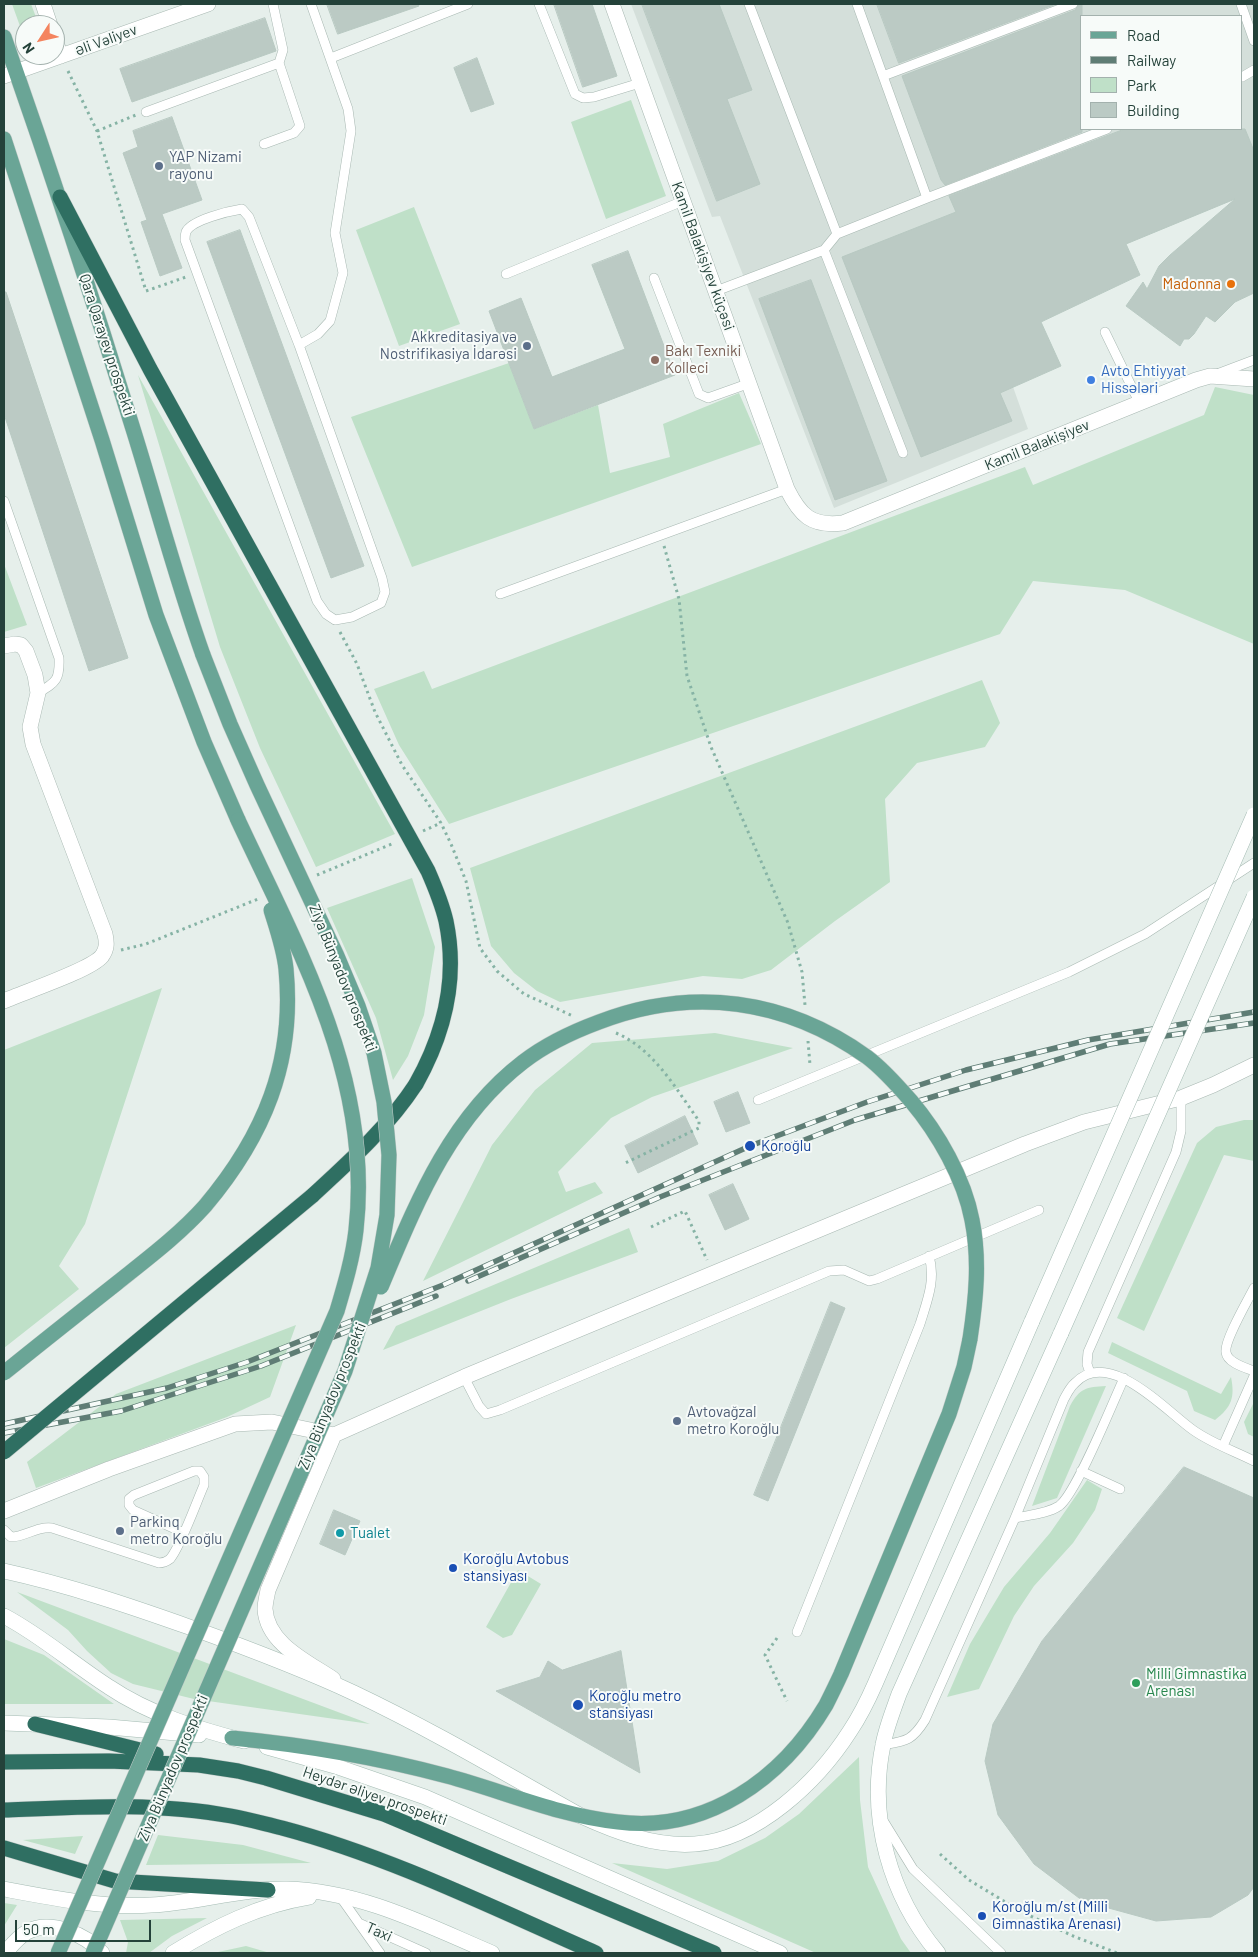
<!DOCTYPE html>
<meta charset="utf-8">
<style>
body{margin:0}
#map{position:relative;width:1258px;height:1957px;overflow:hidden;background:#e6efeb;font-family:Barlow,sans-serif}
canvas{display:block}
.frame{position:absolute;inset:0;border:5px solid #24423a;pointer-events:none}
.legend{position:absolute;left:1080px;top:15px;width:162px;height:115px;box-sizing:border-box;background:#f7fbf9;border:1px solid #a3b1ad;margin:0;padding:6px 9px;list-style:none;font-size:15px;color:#24423a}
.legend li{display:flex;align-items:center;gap:10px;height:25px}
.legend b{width:25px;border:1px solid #a3b1ad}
.north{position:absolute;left:15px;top:15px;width:50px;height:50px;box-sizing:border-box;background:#f7fbf9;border:1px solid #a3b1ad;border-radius:50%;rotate:235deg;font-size:14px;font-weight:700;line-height:20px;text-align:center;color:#24423a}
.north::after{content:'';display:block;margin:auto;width:18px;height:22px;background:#f4845f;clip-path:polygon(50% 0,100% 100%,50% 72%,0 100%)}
.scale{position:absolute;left:15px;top:1920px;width:136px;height:22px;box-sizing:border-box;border:2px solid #24423a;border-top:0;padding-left:6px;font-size:15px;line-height:18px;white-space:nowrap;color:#24423a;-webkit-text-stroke:4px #f7fbf9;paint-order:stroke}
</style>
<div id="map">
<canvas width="1258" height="1957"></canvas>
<div class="frame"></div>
<ul class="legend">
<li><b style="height:6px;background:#6aa596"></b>Road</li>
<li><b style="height:6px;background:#5f7d75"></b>Railway</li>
<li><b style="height:14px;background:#bfe0c8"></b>Park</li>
<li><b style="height:14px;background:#bbcac4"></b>Building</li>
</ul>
<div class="north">N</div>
<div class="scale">50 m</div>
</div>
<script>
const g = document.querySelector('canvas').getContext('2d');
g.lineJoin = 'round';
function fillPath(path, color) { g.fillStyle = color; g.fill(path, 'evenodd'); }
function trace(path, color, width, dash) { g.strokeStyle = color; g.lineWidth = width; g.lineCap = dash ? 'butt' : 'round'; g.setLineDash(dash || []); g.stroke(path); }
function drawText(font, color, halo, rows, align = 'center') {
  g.font = font + ' Barlow,sans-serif'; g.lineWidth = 4; g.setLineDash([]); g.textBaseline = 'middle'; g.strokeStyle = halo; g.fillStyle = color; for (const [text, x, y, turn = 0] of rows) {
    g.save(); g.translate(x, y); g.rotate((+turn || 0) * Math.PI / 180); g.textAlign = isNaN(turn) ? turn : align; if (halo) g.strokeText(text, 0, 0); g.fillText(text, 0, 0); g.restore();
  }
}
fillPath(new Path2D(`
 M 631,4 L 1254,4 L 1254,191 L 991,300 L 986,311 L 1028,429 L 834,508 L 720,216 L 712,217 ZM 1082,16 L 1242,16 L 1242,129 L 1082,129 Z`), '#d4dfda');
fillPath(new Path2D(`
 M 12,4 L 31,4 L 39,25 L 25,25 L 25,40 Z
 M 631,100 L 666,196 L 606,219 L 571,122 Z
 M 414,207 L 460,324 L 399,346 L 356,230 Z
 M 509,363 L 534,429 L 598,405 L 610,473 L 670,457 L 663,424 L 739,393 L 761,444 L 412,567 L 351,417 Z
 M 138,375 L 395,834 L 316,867 L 260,748 L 220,647 Z
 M 1215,387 L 1254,395 L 1254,644 L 1125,590 L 1033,581 L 1000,634 L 449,824 L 399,745 L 374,689 L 424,671 L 432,689 L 1025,467 L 1033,485 L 1204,415 Z
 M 4,564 L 27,625 L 4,632 Z
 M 982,680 L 1000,723 L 985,747 L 917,763 L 885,799 L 890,882 L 835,921 L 771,970 L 742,979 L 703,976 L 560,1002 L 537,991 L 514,973 L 491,946 L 470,868 Z
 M 412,878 L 435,947 L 424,1015 L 408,1056 L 393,1080 L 376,1018 L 327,908 Z
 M 162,988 L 85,1224 L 59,1266 L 79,1289 L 4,1348 L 4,1050 Z
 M 715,1033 L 793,1048 L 652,1097 L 611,1118 L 558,1172 L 566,1192 L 595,1182 L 603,1193 L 423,1281 L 492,1145 L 535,1090 L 592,1043 Z
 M 1244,1120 L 1254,1120 L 1254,1161 L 1224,1155 L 1144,1331 L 1117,1318 L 1197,1143 L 1216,1127 Z
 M 629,1228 L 638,1252 L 511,1299 L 383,1350 L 396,1326 Z
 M 296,1325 L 270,1397 L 227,1417 L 36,1488 L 27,1462 L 116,1394 Z
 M 1112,1342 L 1221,1394 L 1231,1377 C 1235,1397 1232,1407 1215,1420 L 1194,1411 L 1187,1391 L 1108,1353 Z
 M 1106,1386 L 1057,1498 L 1032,1506 L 1070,1406 C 1080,1388 1086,1387 1106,1386 Z
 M 1254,1402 L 1254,1437 L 1248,1434 L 1244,1422 Z
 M 1087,1480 L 1102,1489 L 1095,1510 L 1073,1543 L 1034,1586 L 1014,1616 L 979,1689 L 947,1697 L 970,1644 L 1004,1587 L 1050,1533 Z
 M 518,1570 L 541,1584 L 512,1635 L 503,1638 L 486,1627 Z
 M 17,1592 L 370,1724 L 194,1699 L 133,1684 L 111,1673 L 87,1651 L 68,1630 Z
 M 4,1639 L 44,1655 L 114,1704 L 4,1704 Z
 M 859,1757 L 860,1800 L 868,1867 L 901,1939 L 911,1953 L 816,1953 L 612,1863 L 667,1869 L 718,1861 L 765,1838 L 799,1814 Z
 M 158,1835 L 243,1845 L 311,1863 L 146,1865 Z
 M 83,1836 L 75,1854 L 23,1840 Z
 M 4,1903 L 17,1905 L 4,1926 Z
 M 207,1918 L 172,1936 L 149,1953 L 126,1953 L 128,1942 L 120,1920 Z
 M 246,1946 L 270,1953 L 215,1953 L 218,1952 Z`), '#bfe0c8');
const building = new Path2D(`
 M 327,4 L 418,4 L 419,6 L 338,34 Z
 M 554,4 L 592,4 L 617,76 L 583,87 Z
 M 642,4 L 719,4 L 752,90 L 727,99 L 760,184 L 717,201 Z
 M 877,4 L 1056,4 L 899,63 Z
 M 1079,4 L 1082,4 L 1082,132 L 945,185 L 941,180 L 902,76 L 1075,10 Z
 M 265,18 L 276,51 L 132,102 L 120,69 Z
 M 477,58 L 494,104 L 471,112 L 454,68 Z
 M 172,117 L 202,200 L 162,214 L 182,268 L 160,276 L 141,222 L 147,220 L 123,153 L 138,147 L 133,131 Z
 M 1125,129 L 1245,129 L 1254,151 L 1254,293 L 1235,302 L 1215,322 L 1206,316 L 1194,334 L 1189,339 L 1184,339 L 1180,346 L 1126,306 L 1143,282 L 1147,289 L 1159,266 L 1170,255 L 1235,199 L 1126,244 L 1140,275 L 1041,322 L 1061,366 L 1000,393 L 1012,421 L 921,457 L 842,257 L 956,212 L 949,196 Z
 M 240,230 L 364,566 L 331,578 L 207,242 Z
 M 628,251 L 675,375 L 534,429 L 489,311 L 521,298 L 552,377 L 625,349 L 592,265 Z
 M 811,280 L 887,481 L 835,500 L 759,299 Z
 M 4,292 L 6,292 L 128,658 L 89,671 L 4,414 Z
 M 738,1092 L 750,1123 L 726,1132 L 714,1102 Z
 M 685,1116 L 698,1144 L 638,1173 L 625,1146 Z
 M 733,1184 L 749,1219 L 725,1230 L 709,1195 Z
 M 831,1302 L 845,1308 L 768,1501 L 754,1495 Z
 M 1184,1467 L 1254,1498 L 1254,1887 L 1248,1895 L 1211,1917 L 1156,1921 L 1083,1901 L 1034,1864 L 998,1815 L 985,1761 L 993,1724 L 1042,1641 Z
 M 334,1510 L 360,1521 L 345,1555 L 320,1544 Z
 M 621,1651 L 640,1773 L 496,1691 L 540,1677 L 548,1661 L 562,1670 Z`);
fillPath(building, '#bbcac4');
trace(building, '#b8c9c2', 1);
const lane = new Path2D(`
 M 539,4 L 575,94 L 583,98 L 594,97 L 640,83
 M 749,4 L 837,234
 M 1241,4 L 1254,41
 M 331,58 L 468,4
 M 883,76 L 1073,4
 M 1242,77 L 1254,70
 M 146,112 L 279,63 L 283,50 L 273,4
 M 264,144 L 294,133 L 300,126 L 279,63
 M 927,198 L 1107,129
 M 242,209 L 249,217 L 299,345 L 382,578 L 385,592 L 381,603 L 352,617 L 335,620 L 326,614 L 317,601 L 185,240 C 185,238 185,235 186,232 C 191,220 229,211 242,209 Z
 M 824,250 L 903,453
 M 506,274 L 683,201
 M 654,278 L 699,394 L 708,398 L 750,383
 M 716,291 L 824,250 L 837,234 L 927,198 L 857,4
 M 1105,332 L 1140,404
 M 299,345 L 318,334 L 330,321 L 343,273 L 335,233 L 351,131 L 348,109 L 311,4
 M 1217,374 L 1254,360
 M 4,501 L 59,658 C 60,680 56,682 38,693
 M 500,594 L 787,489
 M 758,1100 L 1069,972 L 1145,934 L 1254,863
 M 1254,1288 C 1248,1300 1224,1341 1226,1352 C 1227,1363 1246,1368 1254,1371
 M 1090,1373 L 1087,1364 L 1088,1352 L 1176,1152 L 1181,1131 L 1181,1098
 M 464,1377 L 479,1406 L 486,1414 L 500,1410 L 829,1271 L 844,1270 L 869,1281 L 877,1279 L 1039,1210
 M 1223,1446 L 1254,1376
 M 1081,1471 L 1120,1489
 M 1015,1518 C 1028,1515 1047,1514 1059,1506 C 1076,1494 1113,1402 1124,1378
 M 4,1530 L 11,1537 C 25,1537 37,1526 52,1528 L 159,1563 C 163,1563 166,1562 170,1559 C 181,1546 196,1503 204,1485 L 204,1477 L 200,1471 L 194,1471 L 134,1495 L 129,1499 L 129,1505 L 133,1510 L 184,1533
 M 797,1632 L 920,1324 C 927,1301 936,1280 929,1256
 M 883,1745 C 906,1741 912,1741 925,1720 L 1015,1518 L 1064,1399 C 1067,1394 1070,1387 1075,1383 C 1109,1347 1166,1411 1193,1430 C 1211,1443 1234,1451 1254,1461
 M 884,1822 L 913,1869 L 1001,1953
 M 339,1895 L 380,1953
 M 359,1923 L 426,1953`);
const street = new Path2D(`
 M 43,4 L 50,25
 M 612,4 L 787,489 C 800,515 811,527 843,523 L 1196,380 L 1210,376 L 1254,379
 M 55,40 L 61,56
 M 4,76 L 208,4
 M 4,646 L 15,644 L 21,645 L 26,651 L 35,675 L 38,693 L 30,727 L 33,744 L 105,934 C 107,943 107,949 102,956 C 91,970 24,992 4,1001
 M 4,1511 L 109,1469 L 235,1424 L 272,1422 L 334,1435 L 464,1377 L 1025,1144 L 1084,1122 L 1181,1098 L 1213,1085 L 1254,1065
 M 333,1679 C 308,1662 267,1644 265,1609 C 265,1603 267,1596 268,1590 L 334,1435`);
const secondary = new Path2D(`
 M 4,1571 C 68,1585 130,1606 192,1628 C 247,1648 301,1668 354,1693 C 432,1730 506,1774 581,1816 C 616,1832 655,1847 695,1844 C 757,1840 818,1781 850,1731 C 860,1716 868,1700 875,1684 L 1032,1321
 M 4,1616 C 42,1636 73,1664 109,1687 C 149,1714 198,1729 244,1741
 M 4,1723 L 109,1727 L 199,1735
 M 267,1747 L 335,1766 L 425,1797 L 780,1953
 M 4,1889 C 52,1898 102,1908 151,1905 C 196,1903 242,1888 287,1889 C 361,1891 426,1925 492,1953
 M 5,1953 C 12,1945 18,1937 27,1932 C 50,1919 87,1935 102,1953
 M 173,1953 C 215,1927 259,1905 309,1897
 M 938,1953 C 890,1896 868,1818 883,1745 C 886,1728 893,1711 899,1694 L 1061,1333`);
const primary = new Path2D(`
 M 4,37 C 50,168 93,299 134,432 C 157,506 177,582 203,655
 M 4,139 L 102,440 L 156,615 L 204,742 L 238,820
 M 232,1738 C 305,1745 376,1757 447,1776 C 503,1791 560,1816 618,1822 C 707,1833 782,1779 826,1705 C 831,1695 836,1685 841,1674 L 949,1414 L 964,1367 L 970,1339`);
const highway = new Path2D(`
 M 60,197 L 150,369 L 270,586
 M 312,1196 C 350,1161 388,1127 416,1084
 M 35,1724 L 156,1754
 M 4,1762 L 109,1761 L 199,1765 L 238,1771 L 266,1778 L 384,1814 L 714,1953
 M 4,1810 C 79,1807 156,1802 231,1816 C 248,1819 265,1824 282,1828 C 391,1857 493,1908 596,1953
 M 4,1848 L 115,1881 L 268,1890`);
trace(lane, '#a8b8b2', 10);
trace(street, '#a8b8b2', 16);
trace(secondary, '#a4bbb3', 16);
trace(primary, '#c2cac8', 16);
trace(highway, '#c2cac8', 16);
trace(new Path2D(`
 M 68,71 L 97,131 L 146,291 L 186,277
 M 97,131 L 136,115
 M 664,546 L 679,599 L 687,676 L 711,747 L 788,923 L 802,972 L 805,1005
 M 340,632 L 357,664 L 375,712 L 402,765 L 441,823 L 451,844 L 466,881 L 480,948 L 497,971 L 524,994 L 573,1016
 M 423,831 L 441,823
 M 317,875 L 394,843
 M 121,950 L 146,944 L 258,899
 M 616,1033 C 654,1049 676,1089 699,1121 L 699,1128 L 623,1164
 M 808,1041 L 810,1065
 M 651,1227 L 685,1211 L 707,1260
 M 777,1638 L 765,1655 L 787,1701
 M 940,1854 L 969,1880 L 1022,1912 L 1073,1936 L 1117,1953`), '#86b3a5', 3, [2.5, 4]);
trace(lane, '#fff', 9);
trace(street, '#fff', 15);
trace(secondary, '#fff', 15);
trace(primary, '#6aa596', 15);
trace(highway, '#2f6f62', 15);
const rail = new Path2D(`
 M 468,1281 L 660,1197 L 855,1120 L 1110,1044 L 1254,1023
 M 4,1424 L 167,1388 L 247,1362 L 443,1285 L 750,1146 L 867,1102 L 966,1070 L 1088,1040 L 1254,1012
 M 4,1433 L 121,1411 L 261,1366 L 436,1296`);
trace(rail, '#5f7d75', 5.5);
trace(rail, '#f7fbf9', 4, [11]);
const secondaryBridge = new Path2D(`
 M 1032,1321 L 1254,815
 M 1061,1333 L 1254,897`);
const primaryBridge = new Path2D(`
 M 381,1287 C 416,1204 449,1119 523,1062 C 545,1045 572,1032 599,1022 C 692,986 786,999 867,1057 C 883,1069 898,1086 911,1101 C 938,1133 964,1178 972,1220 C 980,1260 976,1299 970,1339
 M 4,1373 C 41,1343 79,1313 117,1283 C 147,1259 179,1235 205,1206 C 264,1136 295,1062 286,969 C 284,949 277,929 271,910
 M 58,1953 L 337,1311 C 345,1284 353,1257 356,1230 C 373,1080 299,951 238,820
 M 93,1953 L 345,1371 L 378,1268 L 387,1215 L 389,1155 L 384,1102 L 374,1053 L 358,1006 L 337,956 L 257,785 L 230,724 L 203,655`);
const highwayBridge = new Path2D(`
 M 270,586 L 428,871 C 435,887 442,904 446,921 C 458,978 444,1034 416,1084
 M 4,1452 L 312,1196`);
trace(secondaryBridge, '#a4bbb3', 16, []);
trace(primaryBridge, '#c2cac8', 16, []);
trace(highwayBridge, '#c2cac8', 16, []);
trace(secondaryBridge, '#fff', 15);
trace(primaryBridge, '#6aa596', 15);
trace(highwayBridge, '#2f6f62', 15);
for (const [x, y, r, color] of [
 [159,166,5,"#5c6f8a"],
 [1231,284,5,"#e8710a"],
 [527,346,5,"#5c6f8a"],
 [655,360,5,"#8d6e63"],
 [1091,380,5,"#3f7fe0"],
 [750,1146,6,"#1a4fb4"],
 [677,1421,5,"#5c6f8a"],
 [120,1531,5,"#5c6f8a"],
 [340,1533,5,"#0f9aa8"],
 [453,1568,5,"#1a4fb4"],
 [1136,1683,5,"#2e9e5b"],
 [578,1705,6,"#1a4fb4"],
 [982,1916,5,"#1a4fb4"]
]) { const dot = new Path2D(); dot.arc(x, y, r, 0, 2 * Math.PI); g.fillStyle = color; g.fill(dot); trace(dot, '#f7fbf9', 2); }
drawText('15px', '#24423a', '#f7fbf9', [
 ["Əli Vəliyev",106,40,-20],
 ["Kamil Balakişiyev küçəsi",703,256,70],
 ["Qara Qarayev prospekti",107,345,72],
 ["Kamil Balakişiyev",1037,445,-22],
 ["Ziya Bünyadov prospekti",343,978,68],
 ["Ziya Bünyadov prospekti",332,1396,-68],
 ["Ziya Bünyadov prospekti",173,1768,-67],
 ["Heydər Əliyev prospekti",375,1796,19],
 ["Taxi",379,1932,24]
]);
drawText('15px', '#4e5e75', '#f7fbf9', [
 ["YAP Nizami",169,157],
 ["rayonu",169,174],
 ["Akkreditasiya və",517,337,"right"],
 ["Nostrifikasiya İdarəsi",517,354,"right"],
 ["Avtovağzal",687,1412],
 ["metro Koroğlu",687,1429],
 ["Parkinq",130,1522],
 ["metro Koroğlu",130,1539]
], 'left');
drawText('15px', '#c56008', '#f7fbf9', [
 ["Madonna",1221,284]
], 'right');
drawText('15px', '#785e54', '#f7fbf9', [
 ["Bakı Texniki",665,351],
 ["Kolleci",665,368]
], 'left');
drawText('15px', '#366cbe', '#f7fbf9', [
 ["Avto Ehtiyyat",1101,371],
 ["Hissәlәri",1101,388]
], 'left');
drawText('15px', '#164399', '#f7fbf9', [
 ["Koroğlu",761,1146],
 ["Koroğlu Avtobus",463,1559],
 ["stansiyası",463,1576],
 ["Koroğlu metro",589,1696],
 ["stansiyası",589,1713],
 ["Koroğlu m/st (Milli",992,1907],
 ["Gimnastika Arenası)",992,1924]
], 'left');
drawText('15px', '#0d838f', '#f7fbf9', [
 ["Tualet",350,1533]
], 'left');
drawText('15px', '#27864d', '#f7fbf9', [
 ["Milli Gimnastika",1146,1674],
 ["Arenası",1146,1691]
], 'left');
</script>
